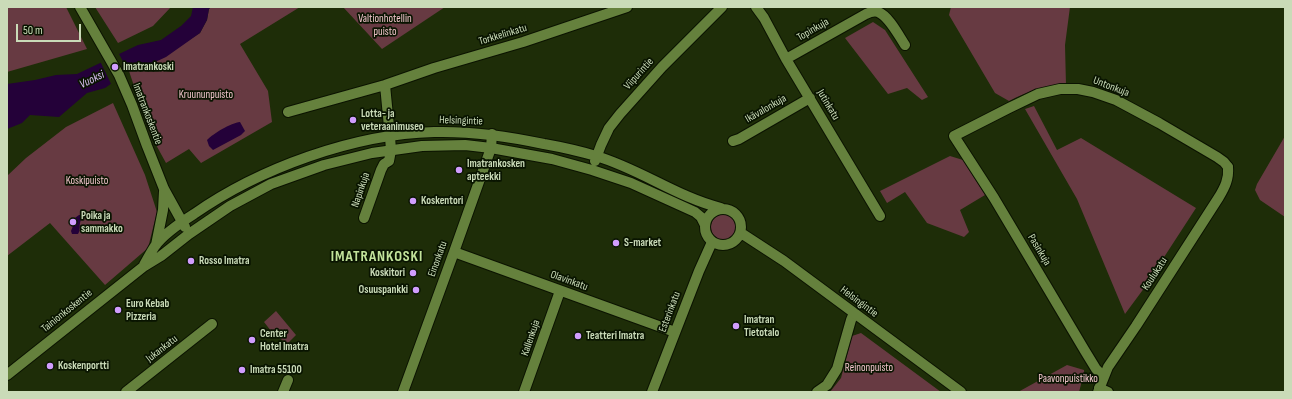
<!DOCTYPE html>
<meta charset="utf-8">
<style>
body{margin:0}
#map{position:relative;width:1292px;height:399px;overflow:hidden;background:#1e2d08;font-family:"Sofia Sans Condensed",sans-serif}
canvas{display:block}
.frame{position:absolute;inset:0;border:8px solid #cadbb8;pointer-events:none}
.scale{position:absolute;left:16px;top:24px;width:65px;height:18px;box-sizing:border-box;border:2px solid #cadbb8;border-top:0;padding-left:5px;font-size:12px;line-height:14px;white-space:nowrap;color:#cadbb8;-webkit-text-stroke:3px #091400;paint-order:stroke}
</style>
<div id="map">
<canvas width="1292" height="399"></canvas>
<div class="frame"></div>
<div class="scale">50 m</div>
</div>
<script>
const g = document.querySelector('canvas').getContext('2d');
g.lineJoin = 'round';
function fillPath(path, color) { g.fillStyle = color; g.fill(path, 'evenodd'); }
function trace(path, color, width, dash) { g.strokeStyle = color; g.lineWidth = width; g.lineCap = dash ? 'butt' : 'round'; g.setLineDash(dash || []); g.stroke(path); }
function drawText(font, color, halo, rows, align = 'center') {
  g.font = font + ' "Sofia Sans Condensed",sans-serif'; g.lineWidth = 3.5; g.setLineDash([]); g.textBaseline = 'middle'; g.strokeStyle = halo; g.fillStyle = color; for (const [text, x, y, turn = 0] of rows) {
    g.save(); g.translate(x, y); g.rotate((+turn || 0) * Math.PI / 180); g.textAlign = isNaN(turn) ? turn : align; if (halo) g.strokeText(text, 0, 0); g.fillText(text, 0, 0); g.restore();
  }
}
fillPath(new Path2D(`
 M 7,7 L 66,7 L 87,49 L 7,72 Z
 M 95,7 L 171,7 L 153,26 L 118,43 Z
 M 211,7 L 300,7 L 240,44 L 268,91 L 272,122 L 201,163 L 189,149 L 166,163 L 150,134 L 129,71 L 151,64 L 200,33 L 207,20 L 209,9 Z
 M 343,7 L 445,7 L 382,49 Z
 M 951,7 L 1070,7 L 1065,45 L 1066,85 C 1044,86 1028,91 1009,101 L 995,93 L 949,15 Z
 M 873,22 L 885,30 L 928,97 L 922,100 L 907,88 L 888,94 L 845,38 Z
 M 113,103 L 145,175 L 157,212 L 148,248 L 105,285 L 50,223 L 7,256 L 7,176 L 26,158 L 66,127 Z
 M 1034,106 L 1057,150 L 1081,138 L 1196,208 L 1142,291 L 1125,314 L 1077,199 L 1025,109 Z
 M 1285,136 L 1285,217 L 1260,200 L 1255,190 L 1257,184 Z
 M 950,156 L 963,160 L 985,195 L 960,210 L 969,232 L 964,237 L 927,223 L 905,192 L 887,203 L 880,191 Z
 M711 227a13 13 0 1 1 26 0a13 13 0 1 1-26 0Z
 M 276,311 L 296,335 L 287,344 L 271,331 L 264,322 Z
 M 861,333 L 941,392 L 830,392 L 841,378 L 852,336 Z
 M 1067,365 L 1084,370 L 1084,373 L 1079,392 L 1018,392 Z`), '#673a42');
fillPath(new Path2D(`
 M 193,7 L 211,7 L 209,9 L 207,20 L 200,33 L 166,57 L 151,64 L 129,71 L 105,88 L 87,93 L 59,117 L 30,115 L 22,123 L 7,129 L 7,84 L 35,80 L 56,75 L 77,74 L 138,45 L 161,40 L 181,26 L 191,16 Z
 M 240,122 L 245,131 L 241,135 L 213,150 L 209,146 L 207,140 C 214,133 231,123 240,122 Z
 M 79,215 L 81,215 L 82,218 C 78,224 81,230 78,234 L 72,234 L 71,231 L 73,226 L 71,223 L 72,220 Z`), '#240139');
fillPath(new Path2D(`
 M 118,52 L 129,73 L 112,86 L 100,61 Z`), '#1e2d08');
const minor = new Path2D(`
 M 756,7 L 764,18 L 786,59 L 880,216
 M 786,59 L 866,14 C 870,12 874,11 878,12 C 889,16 899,36 905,45
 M 288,112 L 385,85 L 434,68 L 523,42 L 627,7
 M 733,141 L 739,139 L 810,98
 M 364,218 L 381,170 L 384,164 L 389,161 L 391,150 L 390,137 L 385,85
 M 454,252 L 675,332
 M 1103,376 L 1096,369 L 1085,351 L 994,198 L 954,136 L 1009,108 L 1038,94 L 1060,89 L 1078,89 L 1093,92 L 1116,100 L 1159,123 L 1217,157 L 1224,162 L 1228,167
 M 1099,388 L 1108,392
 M 126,392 L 212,324
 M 283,392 L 288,380
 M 403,392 L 454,252 L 491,148 L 492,134
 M 524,392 L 560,291
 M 652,392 L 699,271 L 712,242
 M 817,392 L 827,385 L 837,369 L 851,320 L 854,313`);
const tertiary = new Path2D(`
 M 1098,392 L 1108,367 L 1136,326 L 1219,197 C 1225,187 1229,179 1228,167`);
const secondary = new Path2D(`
 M 80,7 L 119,75 L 132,105 L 147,146 L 164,189 L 185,227
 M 595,161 L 601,145 L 609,128 L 620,114 L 662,67 L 722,7
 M705 227a18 18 0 1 1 36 0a18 18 0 1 1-36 0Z
 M 741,233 L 784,261 L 961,392
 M 156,245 L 163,210 L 164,191
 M 144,265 C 148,258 151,252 155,246 C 163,235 183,221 194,214 C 260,168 354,134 434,132 C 472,131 507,136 544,144 C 561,147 579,151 596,156 C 640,169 677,197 721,208
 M 7,375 L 143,267 L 161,256 L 189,234 L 230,206 L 271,184 L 324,165 L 372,153 L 422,146 L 465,145 L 491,148 L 552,159 L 592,170 L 631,183 L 695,212 L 701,217 L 705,225`);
trace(minor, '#0b1301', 12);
trace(tertiary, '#0b1301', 12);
trace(secondary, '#0b1301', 12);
trace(minor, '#65813d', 10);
trace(tertiary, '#65813d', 10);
trace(secondary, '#65813d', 10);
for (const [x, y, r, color] of [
 [115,67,4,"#d19dfe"],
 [353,120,4,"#d19dfe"],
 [459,170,4,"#d19dfe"],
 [413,201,4,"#d19dfe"],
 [73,222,4,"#d19dfe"],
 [616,243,4,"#d19dfe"],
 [191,261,4,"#d19dfe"],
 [413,273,4,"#d19dfe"],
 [416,290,4,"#d19dfe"],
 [118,310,4,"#d19dfe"],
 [736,326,4,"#d19dfe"],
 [578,336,4,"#d19dfe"],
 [252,340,4,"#d19dfe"],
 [50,366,4,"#d19dfe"],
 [242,370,4,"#d19dfe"]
]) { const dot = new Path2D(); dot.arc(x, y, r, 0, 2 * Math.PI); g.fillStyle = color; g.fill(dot); trace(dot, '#091400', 1.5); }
drawText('11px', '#f2c5cc', '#091400', [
 ["Valtionhotellin",385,19],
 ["puisto",385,32],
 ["Kruununpuisto",206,95],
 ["Koskipuisto",87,181],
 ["Reinonpuisto",869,368],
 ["Paavonpuistikko",1068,379]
]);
drawText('11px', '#cadbb8', '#091400', [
 ["Topinkuja",813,30,-30],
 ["Torkkelinkatu",503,35,-17],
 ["Viipurintie",639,74,-48],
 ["Untonkuja",1111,87,21],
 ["Jutinkatu",828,105,59],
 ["Ikävalonkuja",766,109,-30],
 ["Imatrankoskentie",147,114,69],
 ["Helsingintie",461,121,2],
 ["Napinkuja",361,190,-71],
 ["Pasinkuja",1039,250,59],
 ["Einonkatu",438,259,-70],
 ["Koulukatu",1155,274,-57],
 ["Olavinkatu",569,281,20],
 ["Helsingintie",859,302,37],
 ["Tainionkoskentie",67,311,-39],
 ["Esterinkatu",670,312,-69],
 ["Kallenkuja",531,338,-71],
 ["Jukankatu",162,349,-38]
]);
drawText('bold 11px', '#cadbb8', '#091400', [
 ["Imatrankoski",123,67],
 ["Lotta- ja",361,114],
 ["veteraanimuseo",361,127],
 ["Imatrankosken",467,164],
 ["apteekki",467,177],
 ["Koskentori",421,201],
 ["Poika ja",81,216],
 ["sammakko",81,229],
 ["S-market",624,243],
 ["Rosso Imatra",199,261],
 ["Koskitori",405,273,"right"],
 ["Osuuspankki",408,290,"right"],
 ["Euro Kebab",126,304],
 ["Pizzeria",126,317],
 ["Imatran",744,320],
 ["Tietotalo",744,333],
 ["Center",260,334],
 ["Hotel Imatra",260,347],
 ["Teatteri Imatra",586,336],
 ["Koskenportti",58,366],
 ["Imatra 55100",250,370]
], 'left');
drawText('italic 12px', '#ddc1f7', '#091400', [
 ["Vuoksi",92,80,-26]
]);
g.letterSpacing = '1px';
drawText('bold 15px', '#c2e39a', '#091400', [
 ["IMATRANKOSKI",377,257]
]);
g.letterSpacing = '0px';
</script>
